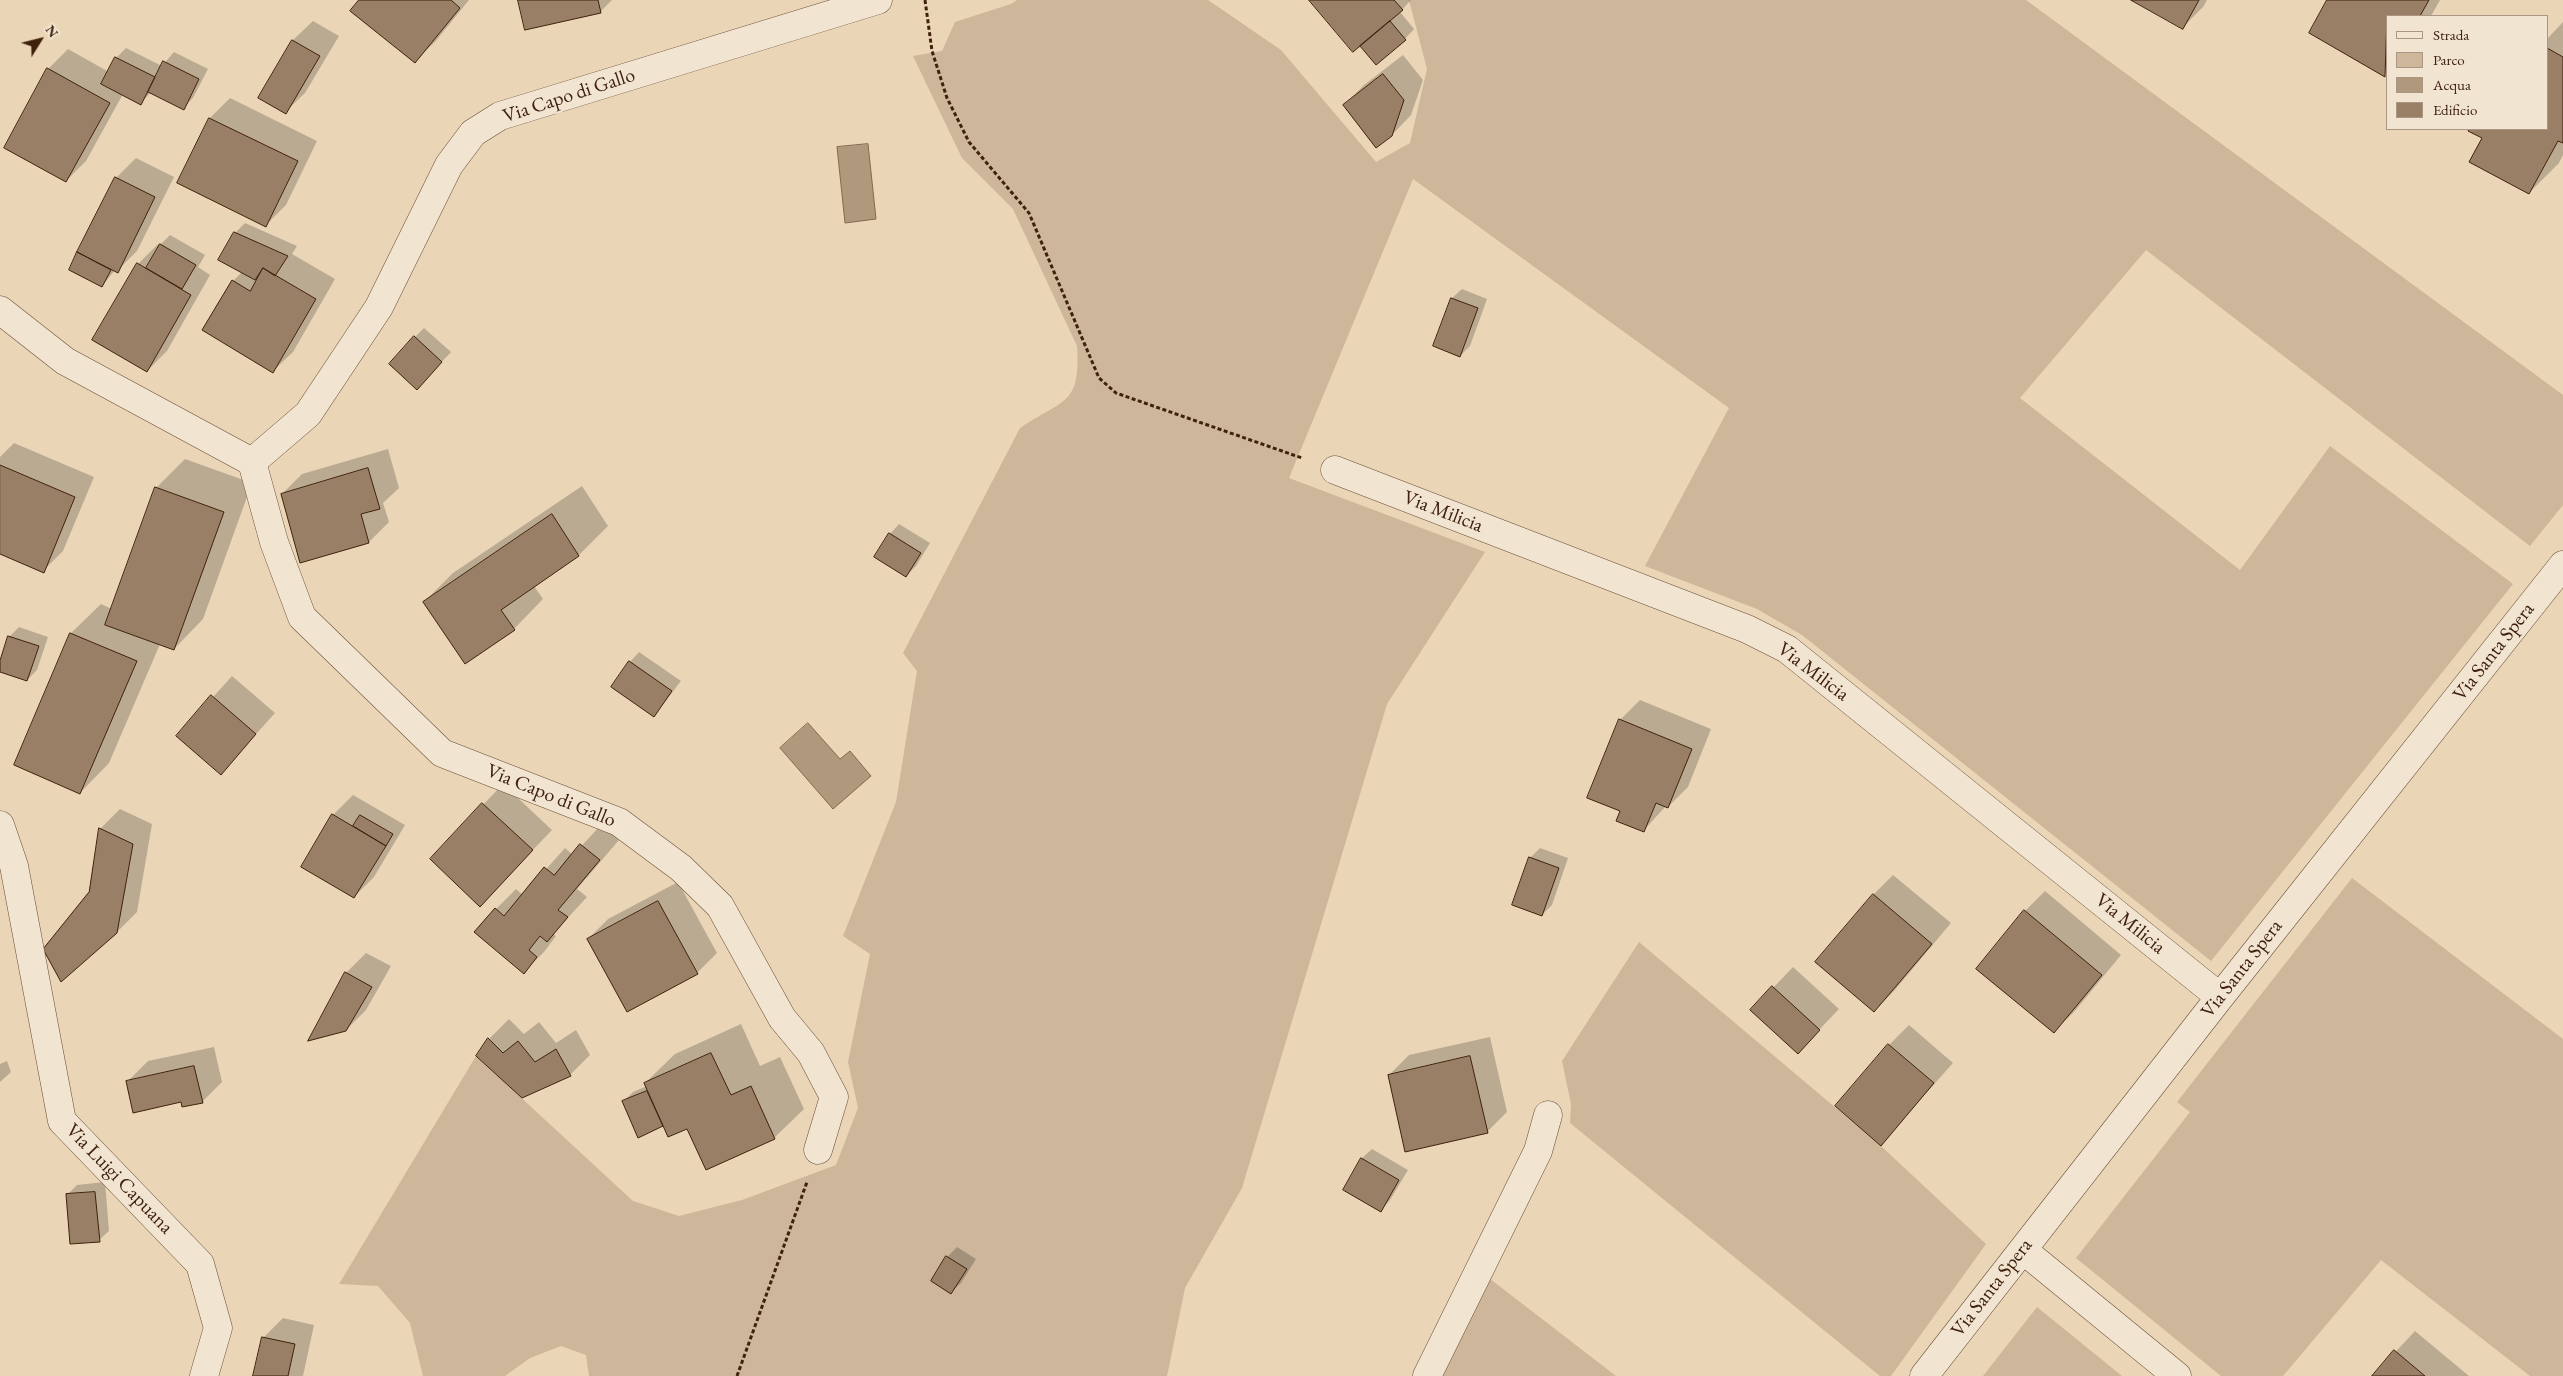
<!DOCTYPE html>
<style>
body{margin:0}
#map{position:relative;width:2563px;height:1376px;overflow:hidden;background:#ead5b7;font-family:"EB Garamond",serif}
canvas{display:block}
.legend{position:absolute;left:2386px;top:15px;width:162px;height:115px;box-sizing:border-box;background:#f1e4d0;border:1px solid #aa9682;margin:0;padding:6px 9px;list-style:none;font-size:15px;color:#3f210d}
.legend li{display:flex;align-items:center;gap:10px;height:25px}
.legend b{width:25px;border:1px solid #aa9682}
.north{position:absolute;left:15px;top:15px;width:50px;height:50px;-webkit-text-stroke:4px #f1e4d0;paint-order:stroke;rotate:54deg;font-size:14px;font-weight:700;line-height:20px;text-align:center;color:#3f210d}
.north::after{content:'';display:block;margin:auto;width:18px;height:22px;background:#3f210d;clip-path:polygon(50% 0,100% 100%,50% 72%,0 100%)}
</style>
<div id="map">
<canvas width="2563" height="1376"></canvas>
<ul class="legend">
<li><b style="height:6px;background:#f1e4d0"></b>Strada</li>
<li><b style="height:14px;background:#cdb69a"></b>Parco</li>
<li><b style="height:14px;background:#b0987d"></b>Acqua</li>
<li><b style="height:14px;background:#987f65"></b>Edificio</li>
</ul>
<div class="north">N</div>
</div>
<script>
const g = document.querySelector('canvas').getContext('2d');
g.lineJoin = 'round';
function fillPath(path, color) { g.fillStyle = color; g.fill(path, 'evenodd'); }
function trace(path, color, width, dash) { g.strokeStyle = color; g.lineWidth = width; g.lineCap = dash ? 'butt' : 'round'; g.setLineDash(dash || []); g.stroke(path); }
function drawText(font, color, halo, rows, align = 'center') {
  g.font = font + ' "EB Garamond",serif'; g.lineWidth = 4.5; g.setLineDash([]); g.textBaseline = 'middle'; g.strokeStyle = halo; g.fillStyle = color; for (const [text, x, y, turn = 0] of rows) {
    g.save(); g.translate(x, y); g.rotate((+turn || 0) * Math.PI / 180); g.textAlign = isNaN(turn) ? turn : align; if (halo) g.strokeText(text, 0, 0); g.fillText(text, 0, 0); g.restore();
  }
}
fillPath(new Path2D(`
 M 1017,0 L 1208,0 L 1281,50 L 1376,162 L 1410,143 L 1427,69 L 1409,0 L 2026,0 L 2563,395 L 2563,505 L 2530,546 L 2146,250 L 2020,398 L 2240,570 L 2330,446 L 2513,584 L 2211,961 L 1802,635 L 1757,609 L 1645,566 L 1729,408 L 1413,179 L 1289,478 L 1485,552 L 1387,704 L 1242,1188 L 1185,1288 L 1167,1376 L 589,1376 L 586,1355 L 561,1346 L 530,1358 L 505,1376 L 423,1376 L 410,1323 L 378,1286 L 339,1284 L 476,1056 L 633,1201 L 679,1216 L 742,1200 L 836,1165 L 858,1108 L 848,1062 L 870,954 L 843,936 L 896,802 L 917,671 L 903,653 L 1020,428 C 1063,399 1081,406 1077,346 L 1013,209 L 962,158 L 913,56 L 942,51 L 955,22 L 1011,4 Z
 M 2352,878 L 2563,1039 L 2563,1376 L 2530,1376 L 2381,1260 L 2283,1376 L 2221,1376 L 2076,1258 L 2190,1112 L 2177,1102 Z
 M 1639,942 L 1881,1146 L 1986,1244 L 1891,1376 L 1880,1376 L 1570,1123 L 1571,1104 L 1562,1061 Z
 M 1485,1275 L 1616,1376 L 1440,1376 Z
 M 2037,1307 L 2122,1376 L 1983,1376 Z`), '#cdb69a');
const water = new Path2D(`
 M 868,144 L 876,219 L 845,223 L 837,147 Z
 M 808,723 L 840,759 L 850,751 L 871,776 L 833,809 L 780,748 Z`);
fillPath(water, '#b0987d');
trace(water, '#836850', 1);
fillPath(new Path2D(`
 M 360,0 L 469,0 L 435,42 L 415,61 Z
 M 519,0 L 612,0 L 600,12 Z
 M 1310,0 L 1411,0 L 1400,12 L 1414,29 L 1405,39 L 1367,41 Z
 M 2134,0 L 2207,0 L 2203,7 L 2183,27 Z
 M 2329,0 L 2440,0 L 2431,16 L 2387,16 L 2385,75 L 2310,33 Z
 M 313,21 L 339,36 L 305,93 L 285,112 L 259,97 L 293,40 Z
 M 2563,22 L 2563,155 L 2559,163 L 2529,193 L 2484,138 L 2470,130 L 2547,129 L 2547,39 Z
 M 126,48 L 162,66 L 174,52 L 208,69 L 193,98 L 183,108 L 151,92 L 141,103 L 123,94 L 86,161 L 66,181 L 48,69 L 68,49 L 109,72 L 116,58 Z
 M 1403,55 L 1423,80 L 1411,115 L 1391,136 L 1344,105 L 1364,85 Z
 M 230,98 L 317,141 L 286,205 L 266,225 L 179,182 L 210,118 Z
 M 136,158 L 174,177 L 137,251 L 117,271 L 115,270 L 102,286 L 78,253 L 116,178 Z
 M 245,223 L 297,246 L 292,254 L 335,279 L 293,352 L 273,371 L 233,281 L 242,272 L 235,233 Z
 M 170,235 L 205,255 L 198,267 L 210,275 L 167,351 L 147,371 L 138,264 L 158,244 L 160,245 Z
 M 1462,289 L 1487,299 L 1470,346 L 1460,356 L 1452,298 Z
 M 424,328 L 451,352 L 427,378 L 415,337 Z
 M 14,443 L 94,477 L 63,551 L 43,571 L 0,553 L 0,457 Z
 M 388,449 L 399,488 L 383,503 L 389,522 L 369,542 L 301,561 L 282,494 L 302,474 Z
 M 185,459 L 252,483 L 203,619 L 174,649 L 160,644 L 109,763 L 80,793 L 16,765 L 71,633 L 101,604 L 112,609 L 156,488 Z
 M 582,486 L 608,526 L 579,555 L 534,586 L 543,599 L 514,629 L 424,602 L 453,573 Z
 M 899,524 L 930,543 L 916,566 L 906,576 L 890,534 Z
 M 19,627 L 48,637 L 37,670 L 27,680 L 0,671 L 9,637 Z
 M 639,652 L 681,681 L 654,716 L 630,662 Z
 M 232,676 L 275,713 L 221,773 L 178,736 Z
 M 1640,700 L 1711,729 L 1688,787 L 1668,807 L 1666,806 L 1644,830 L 1620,720 Z
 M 503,784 L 552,830 L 480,905 L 431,859 Z
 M 353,795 L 405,825 L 374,877 L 354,897 L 333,815 Z
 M 120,809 L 152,824 L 137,912 L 117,932 L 90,893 L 100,829 Z
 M 601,825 L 619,840 L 577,889 L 587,897 L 553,934 L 556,936 L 544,952 L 524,972 L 496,909 L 516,889 L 523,895 L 565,848 L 573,855 Z
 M 1540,848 L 1568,858 L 1552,905 L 1542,915 L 1530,858 Z
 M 1893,875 L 1951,923 L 1894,991 L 1874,1011 L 1873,895 Z
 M 678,882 L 717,953 L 697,973 L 588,939 L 608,919 Z
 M 2045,891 L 2121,955 L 2074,1012 L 2054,1031 L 2025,911 Z
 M 366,953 L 391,966 L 366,1010 L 346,1030 L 346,973 Z
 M 1793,967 L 1839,1009 L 1798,1052 L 1752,1010 Z
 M 509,1019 L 524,1034 L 539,1022 L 556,1043 L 576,1030 L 590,1055 L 570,1075 L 478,1055 L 489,1039 Z
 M 741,1024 L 760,1066 L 780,1057 L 804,1109 L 774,1138 L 664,1124 L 639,1136 L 623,1102 L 633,1092 L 647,1086 L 645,1083 L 675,1054 Z
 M 1909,1025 L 1953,1063 L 1881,1144 L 1889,1045 Z
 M 1490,1037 L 1507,1112 L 1487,1132 L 1389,1075 L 1409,1055 Z
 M 214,1047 L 222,1082 L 202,1102 L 182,1101 L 128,1081 L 148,1061 Z
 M 7,1061 L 11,1072 L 0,1082 L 0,1064 Z
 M 1372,1149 L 1408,1170 L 1390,1200 L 1381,1210 L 1344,1189 L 1362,1158 Z
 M 105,1182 L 109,1231 L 99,1240 L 67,1195 L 77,1185 Z
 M 957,1247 L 976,1259 L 961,1283 L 951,1292 L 947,1257 Z
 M 283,1318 L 314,1325 L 303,1376 L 254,1376 L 263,1338 Z
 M 2415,1331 L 2469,1376 L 2373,1376 Z`), '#0003');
const building = new Path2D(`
 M 359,0 L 451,0 L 460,8 L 415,63 L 350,11 Z
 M 518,0 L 598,0 L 601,13 L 525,30 Z
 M 1309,0 L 1394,0 L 1403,10 L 1353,52 Z
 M 2131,0 L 2199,0 L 2183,29 Z
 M 2327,0 L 2429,0 L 2420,16 L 2387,16 L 2385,77 L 2309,33 Z
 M 1390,21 L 1406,40 L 1376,65 L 1360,46 Z
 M 292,40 L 320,56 L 286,114 L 258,98 Z
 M 2547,48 L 2563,57 L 2563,143 L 2558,141 L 2529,194 L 2469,162 L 2482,138 L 2468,131 L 2469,129 L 2547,129 Z
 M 115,57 L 155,77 L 141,105 L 101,84 Z
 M 163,61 L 199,79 L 184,110 L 148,92 Z
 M 47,68 L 110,103 L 66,182 L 4,148 Z
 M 1383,74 L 1404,100 L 1392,136 L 1376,148 L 1343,105 Z
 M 209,118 L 298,161 L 266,227 L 177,183 Z
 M 115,177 L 155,197 L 118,273 L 77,252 Z
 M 234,232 L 288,256 L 275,276 L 263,268 L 255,280 L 218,260 Z
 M 160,244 L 196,265 L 182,289 L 146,268 Z
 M 77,252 L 111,270 L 102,287 L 69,270 Z
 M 137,263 L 191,295 L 147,372 L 92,340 Z
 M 263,268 L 316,299 L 273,373 L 202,330 L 232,280 L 250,291 Z
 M 1451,298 L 1478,308 L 1460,357 L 1433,346 Z
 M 414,336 L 442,362 L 417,390 L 389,364 Z
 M 0,465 L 75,497 L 44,573 L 0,554 Z
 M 368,468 L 380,509 L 361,514 L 369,543 L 300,563 L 281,494 Z
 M 155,487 L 224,512 L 174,650 L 105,625 Z
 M 552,514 L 579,556 L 501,610 L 515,630 L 465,664 L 423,602 Z
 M 889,533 L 921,553 L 906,577 L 874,557 Z
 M 70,633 L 137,661 L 80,794 L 14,765 Z
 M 8,636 L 39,646 L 27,681 L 0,672 L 0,661 Z
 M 629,661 L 672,691 L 654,717 L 611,687 Z
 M 211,695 L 256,734 L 221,775 L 176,736 Z
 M 1619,719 L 1692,749 L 1668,808 L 1656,803 L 1644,832 L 1616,821 L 1620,811 L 1587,798 Z
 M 482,803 L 533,850 L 480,907 L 430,859 Z
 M 332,814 L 386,846 L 354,898 L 301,867 Z
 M 360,815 L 393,834 L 386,846 L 353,826 Z
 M 99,828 L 133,844 L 117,933 L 61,982 L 43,949 L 89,892 Z
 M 580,844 L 600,860 L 558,910 L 568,917 L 547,942 L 540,936 L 529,950 L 537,957 L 524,974 L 474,932 L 495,908 L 504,916 L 544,867 L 554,875 Z
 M 1529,857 L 1559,868 L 1542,916 L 1512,905 Z
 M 1873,894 L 1932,944 L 1874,1012 L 1815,962 Z
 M 658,901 L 698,974 L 627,1012 L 587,939 Z
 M 2024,910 L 2102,975 L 2054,1033 L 1976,969 Z
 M 345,972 L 372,987 L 346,1031 L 308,1041 Z
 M 1772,986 L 1820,1030 L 1798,1054 L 1750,1010 Z
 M 488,1038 L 503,1053 L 518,1041 L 535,1062 L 556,1049 L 571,1076 L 522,1098 L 476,1056 Z
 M 1888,1044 L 1934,1083 L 1881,1146 L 1835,1106 Z
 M 711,1053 L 731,1095 L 751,1086 L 775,1139 L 706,1170 L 687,1129 L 668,1137 L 644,1083 Z
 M 1470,1056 L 1488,1133 L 1405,1152 L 1388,1075 Z
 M 194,1066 L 203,1103 L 182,1107 L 181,1102 L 133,1113 L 126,1081 Z
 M 647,1091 L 663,1126 L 638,1138 L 622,1101 Z
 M 1361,1158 L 1399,1180 L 1381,1212 L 1343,1190 Z
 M 95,1192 L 100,1242 L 70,1244 L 66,1194 Z
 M 946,1256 L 967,1269 L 951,1294 L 931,1281 Z
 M 262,1337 L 295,1344 L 288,1376 L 253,1376 Z
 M 2394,1350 L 2425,1376 L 2372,1376 Z`);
fillPath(building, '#987f65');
trace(building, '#3f210d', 1);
const minor = new Path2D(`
 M 0,310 L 65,361 L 252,462 L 274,542 L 302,617 L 442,753 L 619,822 L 681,868 L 720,906 L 782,1018 L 811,1053 L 834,1097 L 818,1150
 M 252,462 L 308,414 L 379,307 L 449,165 L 473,133 L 500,116 L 878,0
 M 1335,470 L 1747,629 L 1787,649 L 2220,997
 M 0,825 L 14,866 L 62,1121 L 200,1264 L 218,1328 L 204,1376
 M 2023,1250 L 2177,1376
 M 1427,1376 L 1538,1151 L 1548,1115
 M 1924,1376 L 2220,997 L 2563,565`);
trace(minor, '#6a4e38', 29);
trace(new Path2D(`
 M 925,0 L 932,51 L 947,98 L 969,142 L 1029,213 L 1099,378 L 1116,393 L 1302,458
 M 737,1376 L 807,1182`), '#3f210d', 3, [4, 2.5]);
trace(minor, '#f1e4d0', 28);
drawText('20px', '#3f210d', '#f1e4d0', [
 ["Via Capo di Gallo",569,96,-18],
 ["Via Milicia",1443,512,21],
 ["Via Santa Spera",2494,652,-52],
 ["Via Milicia",1813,672,37],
 ["Via Capo di Gallo",551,796,22],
 ["Via Milicia",2130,924,39],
 ["Via Santa Spera",2242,969,-52],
 ["Via Luigi Capuana",119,1179,46],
 ["Via Santa Spera",1992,1288,-52]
]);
</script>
